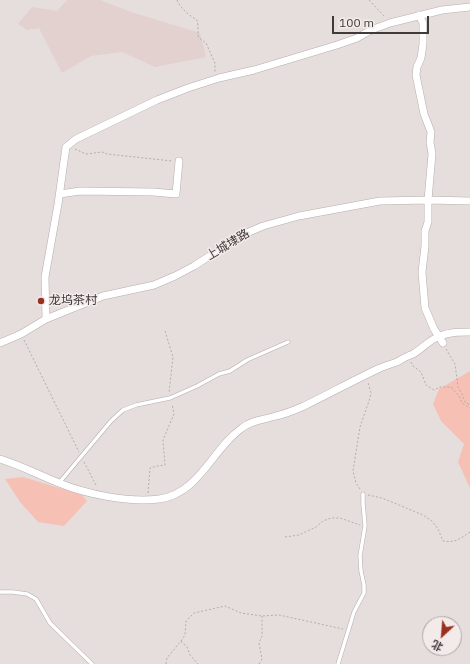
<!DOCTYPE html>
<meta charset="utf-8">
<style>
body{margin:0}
#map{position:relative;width:470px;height:664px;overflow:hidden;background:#e6dedc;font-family:"IBM Plex Sans","Noto Sans SC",sans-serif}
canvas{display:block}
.north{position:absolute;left:422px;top:616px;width:40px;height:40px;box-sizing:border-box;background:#f3ebe9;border:1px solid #aba5a3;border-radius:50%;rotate:206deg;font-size:11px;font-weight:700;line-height:16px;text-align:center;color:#3e3b3a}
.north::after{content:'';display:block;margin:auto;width:14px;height:18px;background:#9a301f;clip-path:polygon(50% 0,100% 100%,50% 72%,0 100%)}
.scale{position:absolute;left:332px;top:16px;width:97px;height:18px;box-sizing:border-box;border:2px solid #3e3b3a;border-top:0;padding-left:5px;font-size:12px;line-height:14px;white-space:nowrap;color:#3e3b3a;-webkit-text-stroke:3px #f3ebe9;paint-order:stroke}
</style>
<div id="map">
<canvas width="470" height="664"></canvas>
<div class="north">北</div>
<div class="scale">100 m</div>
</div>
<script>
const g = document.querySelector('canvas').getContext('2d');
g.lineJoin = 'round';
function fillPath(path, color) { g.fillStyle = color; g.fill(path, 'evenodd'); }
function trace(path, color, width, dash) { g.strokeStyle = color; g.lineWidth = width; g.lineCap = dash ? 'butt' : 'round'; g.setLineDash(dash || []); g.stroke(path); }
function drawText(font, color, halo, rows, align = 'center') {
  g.font = font + ' "IBM Plex Sans","Noto Sans SC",sans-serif'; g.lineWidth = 3; g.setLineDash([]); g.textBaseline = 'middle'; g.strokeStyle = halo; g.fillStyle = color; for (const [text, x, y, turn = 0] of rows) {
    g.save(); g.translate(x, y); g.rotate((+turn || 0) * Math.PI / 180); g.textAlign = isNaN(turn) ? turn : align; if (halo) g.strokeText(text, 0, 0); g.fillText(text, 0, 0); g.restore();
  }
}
fillPath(new Path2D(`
 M 67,0 L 100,0 L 131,12 L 200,33 L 206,57 L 155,67 L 122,52 L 91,56 L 62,73 L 39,28 L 27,30 L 18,24 L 32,7 L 57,11 Z`), '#e2d1ce');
fillPath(new Path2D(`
 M 470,371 L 470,488 L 458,462 L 464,444 L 441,421 L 433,404 L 439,389 Z
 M 23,477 L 82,495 L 87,501 L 64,526 L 38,522 L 20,502 L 5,479 Z`), '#f7c0b5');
const service = new Path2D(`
 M 59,483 L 111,421 L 123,410 L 136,405 L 170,398 L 197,386 L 219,374 L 230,371 L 247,360 L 288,342
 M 0,592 L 13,592 L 27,594 L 36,599 L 50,623 L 92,664
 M 338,664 L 354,612 L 364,593 L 364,585 L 361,571 L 360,556 L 365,526 L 364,514 L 363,504 L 363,494`);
const minor = new Path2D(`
 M 419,15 L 423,23 L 423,44 L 421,58 L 417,67 L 416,75 L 424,114 L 431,132 L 430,142 L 432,154 L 428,200 L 428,222 L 425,231 L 425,246 L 422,272 L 425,308 L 434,329 L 443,343
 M 60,194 L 80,191 L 153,192 L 176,194 L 179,161
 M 46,319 L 45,277 L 58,204 L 66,147 L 76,139 L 157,100 L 188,88 L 219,78 L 254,70 L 337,45 L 357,38 L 371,30 L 390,23 L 442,10 L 470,7
 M 0,343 L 21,334 L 46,319 L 103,296 L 154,285 L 175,276 L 194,266 L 242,235 L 263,226 L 299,216 L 380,201 L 428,200 L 470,201
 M 0,459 C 20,465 39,475 59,483 C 86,494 129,503 159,499 C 199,494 212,449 242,428 C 252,420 263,420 276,416 C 285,414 295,410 304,406 C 329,394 354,380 380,368 C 385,366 391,364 397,362 C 402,359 407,356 413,354 C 422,349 430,339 440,336 C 450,332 459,332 470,332`);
trace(service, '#b5adac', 4.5);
trace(minor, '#b5adac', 8);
trace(new Path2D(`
 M 177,0 C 181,9 189,15 197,20 L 198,26 L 198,35 L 199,38 L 206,43 L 215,63 L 215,73
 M 369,0 L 385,17
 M 75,149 L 86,154 L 102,152 L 107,154 L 172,161
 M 165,331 L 173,357 L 169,393
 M 24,340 L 79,452
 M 446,349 L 455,364 L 458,387 L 463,396 L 465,402 L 470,405
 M 411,362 L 413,366 L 421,372 L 426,385 L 434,390 L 440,387 L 451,387 L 459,396 L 462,403 L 470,408
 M 84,462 L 97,487
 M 360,489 L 356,483 L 353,471 L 360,427 L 369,401 L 371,393 L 368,382
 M 148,493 L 150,468 L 157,466 L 165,465 L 163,440 L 174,414 L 172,404
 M 368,495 L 382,498 L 423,515 L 432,521 L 438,529 L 443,541 C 455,543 460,539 470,532
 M 285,537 L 299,535 L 316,527 L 323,521 L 331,518 L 340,518 L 360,525
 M 181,641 L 187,647 L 190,655 L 198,664
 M 166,664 L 167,658 L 181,641 L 185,635 L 186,621 L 194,613 L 225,606 L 241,613 L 262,616 L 279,615 L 343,629
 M 259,664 L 262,659 L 259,643 L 262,636 L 262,616`), '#b3acaa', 1, [2, 2]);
trace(service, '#fff', 3.5);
trace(minor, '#fff', 7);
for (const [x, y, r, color] of [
 [41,301,4,"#9a301f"]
]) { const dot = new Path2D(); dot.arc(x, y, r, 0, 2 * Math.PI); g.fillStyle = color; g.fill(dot); trace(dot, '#f3ebe9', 1.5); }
drawText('12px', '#3e3b3a', '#f3ebe9', [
 ["上城埭路",228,245,-31]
]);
drawText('12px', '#3e3b3a', '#f3ebe9', [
 ["龙坞茶村",49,301]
], 'left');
</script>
